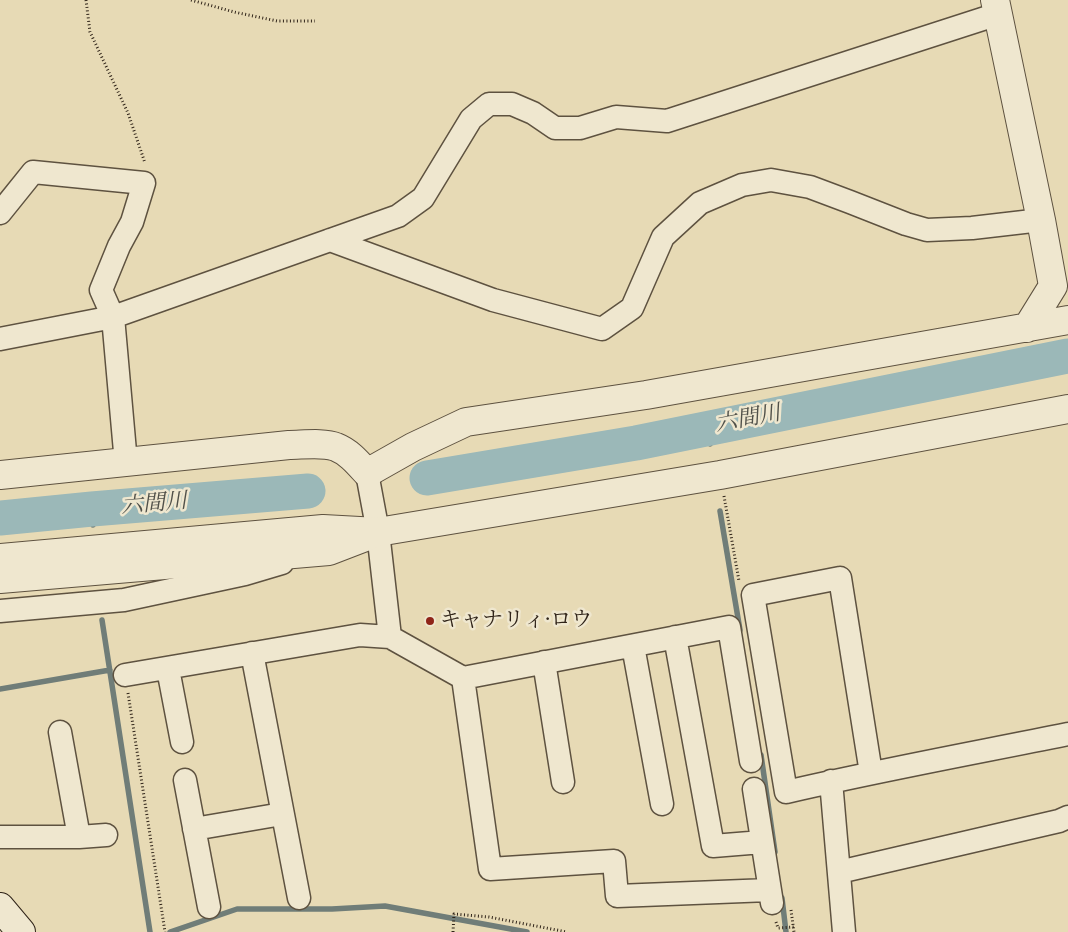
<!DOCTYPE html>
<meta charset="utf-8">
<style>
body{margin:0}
canvas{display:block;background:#e7dab5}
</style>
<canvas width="1068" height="932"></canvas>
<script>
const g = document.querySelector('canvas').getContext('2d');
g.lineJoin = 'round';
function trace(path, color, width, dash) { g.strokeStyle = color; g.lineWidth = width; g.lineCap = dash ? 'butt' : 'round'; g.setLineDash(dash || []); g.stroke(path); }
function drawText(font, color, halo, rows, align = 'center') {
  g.font = font + ' Cardo,"Noto Serif JP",serif'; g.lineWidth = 5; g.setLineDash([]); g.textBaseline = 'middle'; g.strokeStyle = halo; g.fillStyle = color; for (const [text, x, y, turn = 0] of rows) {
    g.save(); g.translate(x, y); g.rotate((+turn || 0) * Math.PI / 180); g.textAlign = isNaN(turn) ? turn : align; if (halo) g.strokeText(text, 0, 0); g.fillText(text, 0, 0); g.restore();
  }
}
trace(new Path2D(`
 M 708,428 L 710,444
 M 92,509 L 93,525
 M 720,511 L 740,630
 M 102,620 L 150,932
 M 0,689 L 110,670
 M 761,755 L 775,852
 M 782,898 L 786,932
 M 170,932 L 237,909 L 332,909 L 385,906 L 527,932`), '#707d78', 5.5);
trace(new Path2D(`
 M 427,478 L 636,443 L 1068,356
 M 0,518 L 92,509 L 308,491`), '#9bb8b8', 35);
const minor = new Path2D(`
 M 0,213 L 33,172 L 144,183 L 132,222 L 119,246 L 101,290 L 113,317 L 126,463
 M 330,240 L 493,300 L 602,329 L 632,308 L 663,237 L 700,203 L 742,185 L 771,180 L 810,187 L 850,202 L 906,224 L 927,230 L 972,228 L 1041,220
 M 0,339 L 113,317 L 398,216 L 423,198 L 471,119 L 489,104 L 512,104 L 533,113 L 555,128 L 580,128 L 616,117 L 667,121 L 998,14
 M 367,473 L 378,532 L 390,637 L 463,678 L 729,627 L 751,761
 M 0,611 L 124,600 L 245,574 L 282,563
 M 675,637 L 713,846 L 762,842
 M 633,646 L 662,804
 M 252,653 L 299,898
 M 544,662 L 563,782
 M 168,669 L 182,742
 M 125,675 L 360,635 L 390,637
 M 463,678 L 490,869 L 614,861 L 617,896 L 769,890
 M 871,773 L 840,578 L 753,595 L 786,792 C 880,770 974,753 1068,734
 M 185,780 L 209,907
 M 831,781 L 844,932
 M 754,789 L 772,903
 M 194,829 L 282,814
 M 0,837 L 79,837 L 60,732
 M 79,837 L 106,835
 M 839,872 L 1059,821 L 1068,817`);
const tertiary = new Path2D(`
 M 995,0 L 1041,220 L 1053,286 L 1027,328
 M 0,475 L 289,445 C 302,445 324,442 336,447 C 349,452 358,463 367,473 L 413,447 L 466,422 L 646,395 L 1068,320
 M 0,558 L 323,529 L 378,532 L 720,475 L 1068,409
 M 0,579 L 329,551 L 368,536`);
const secondary = new Path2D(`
 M 0,907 L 21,932`);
trace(minor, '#5e5240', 25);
trace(tertiary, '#5e5240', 30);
trace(secondary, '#302419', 30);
trace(new Path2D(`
 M 86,0 L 90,32 L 128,113 L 145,163
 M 191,0 L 234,12 L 277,21 L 315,21
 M 724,496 L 739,581
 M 128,693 L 165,932
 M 791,910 L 794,932
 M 776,922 L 778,928 L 794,927
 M 453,932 L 454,914 L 489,917 L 567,932`), '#302419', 3, [1, 2.5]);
trace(minor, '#efe7cf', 22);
trace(tertiary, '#efe7cf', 28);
trace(secondary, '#efe7cf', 28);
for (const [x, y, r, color] of [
 [430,621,5,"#8f2418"]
]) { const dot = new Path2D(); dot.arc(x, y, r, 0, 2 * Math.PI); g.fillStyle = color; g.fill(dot); trace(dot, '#efe7cf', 2); }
drawText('21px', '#302419', '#efe7cf', [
 ["キャナリィ·ロウ",440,621]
], 'left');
drawText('italic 22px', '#505049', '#efe7cf', [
 ["六間川",748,420,-11],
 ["六間川",154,505,-5]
]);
</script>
